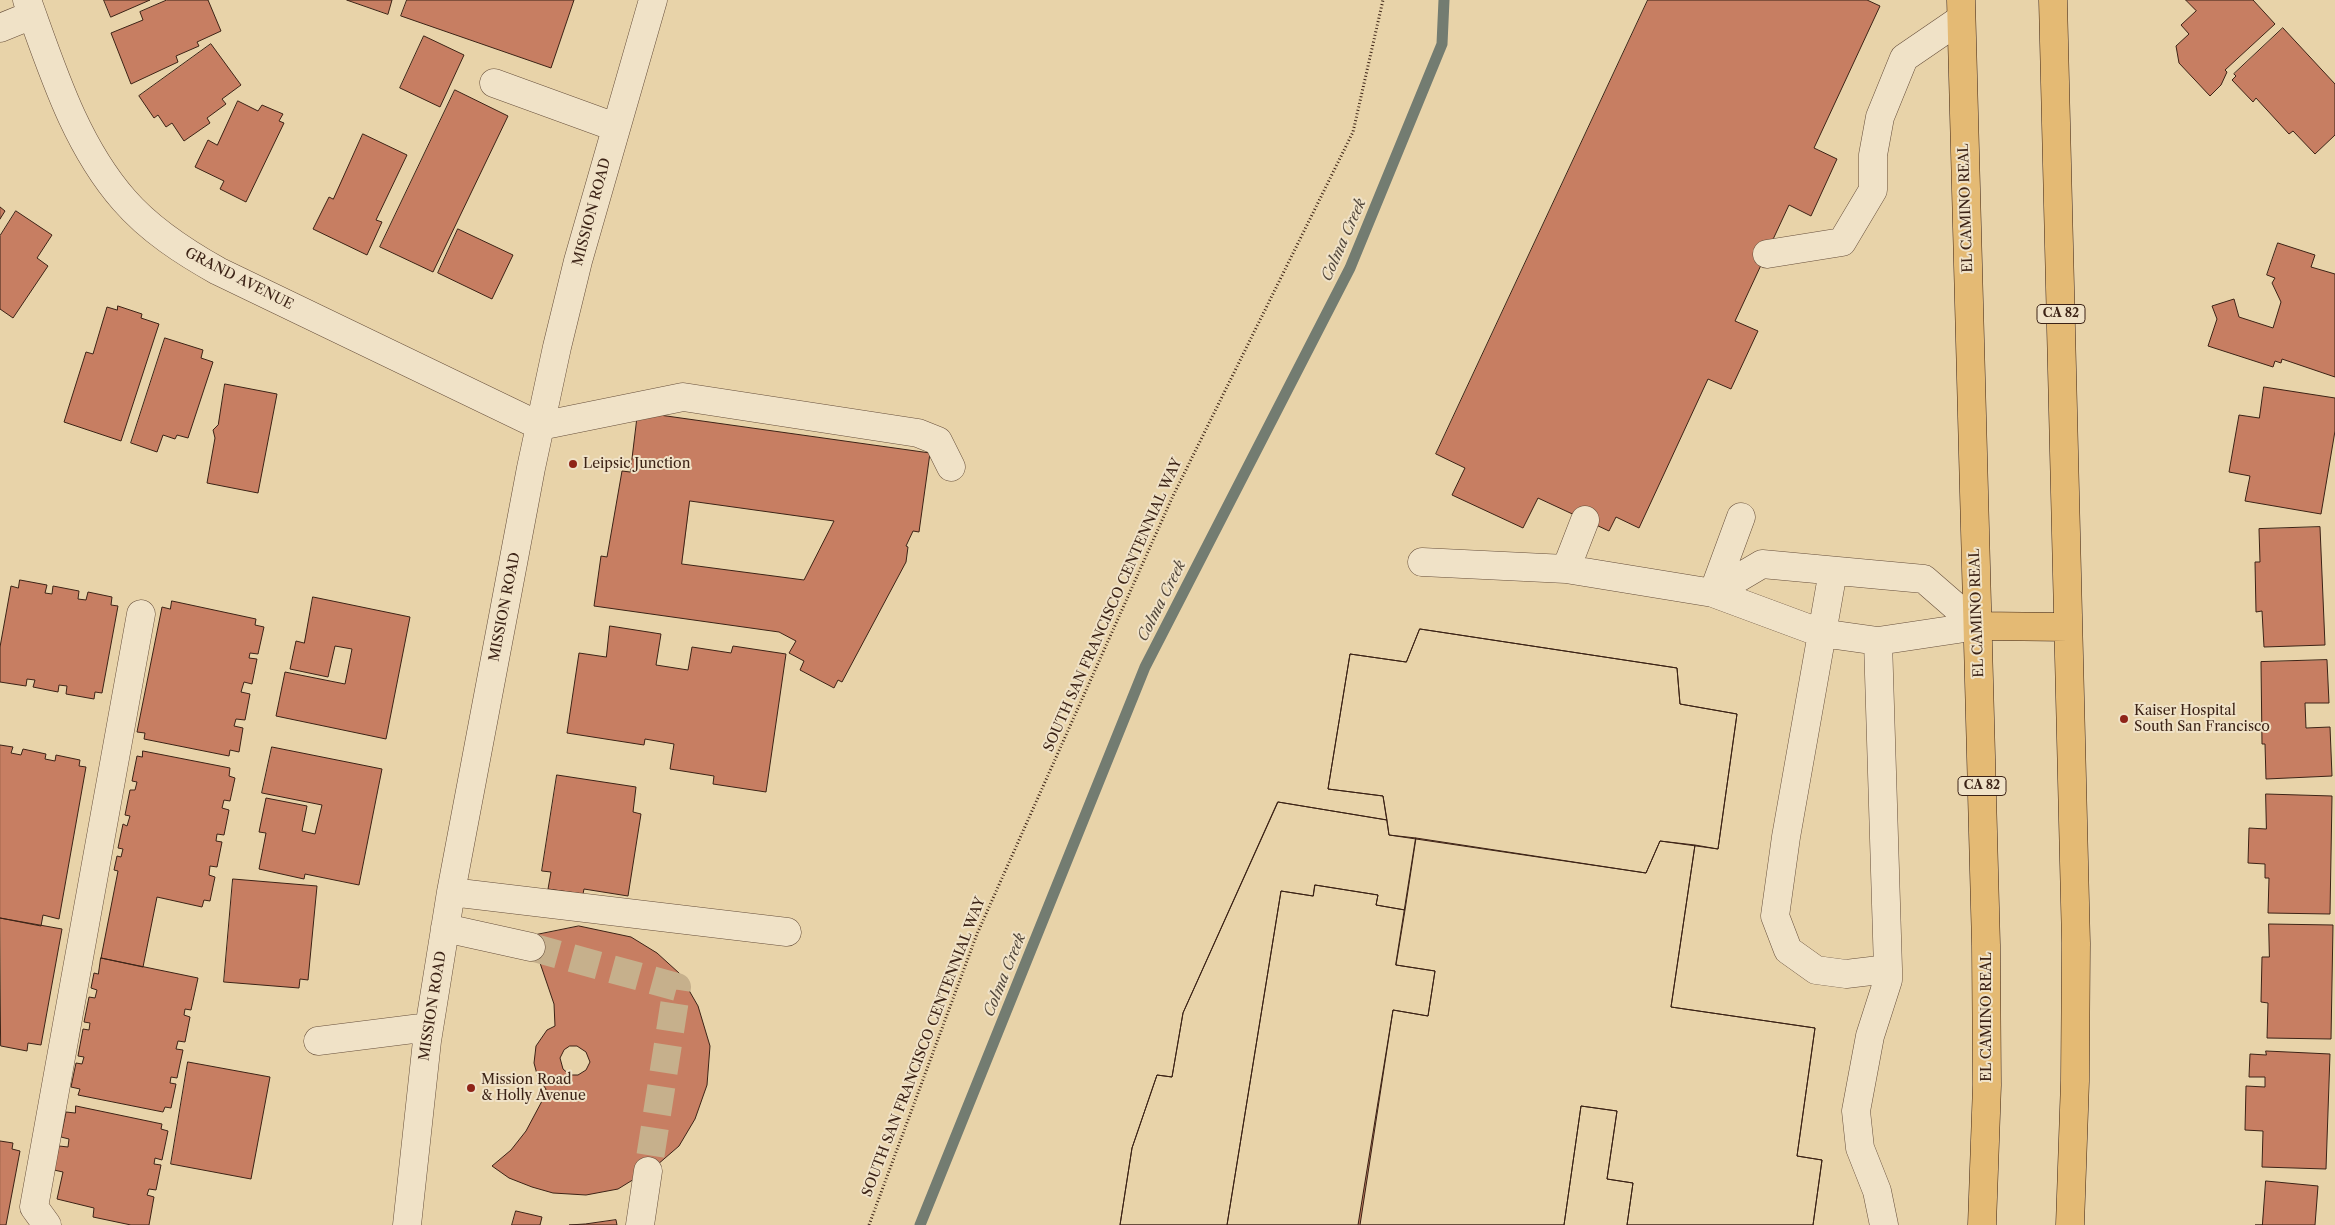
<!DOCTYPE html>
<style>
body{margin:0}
canvas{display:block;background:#e8d3a9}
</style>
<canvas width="2335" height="1225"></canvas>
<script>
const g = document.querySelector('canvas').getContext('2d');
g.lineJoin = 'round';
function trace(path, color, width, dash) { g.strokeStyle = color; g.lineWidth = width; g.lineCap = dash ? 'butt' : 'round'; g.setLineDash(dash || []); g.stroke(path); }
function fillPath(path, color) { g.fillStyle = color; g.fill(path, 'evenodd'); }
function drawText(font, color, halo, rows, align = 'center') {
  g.font = font + ' "Libre Caslon Text",serif'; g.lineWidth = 4; g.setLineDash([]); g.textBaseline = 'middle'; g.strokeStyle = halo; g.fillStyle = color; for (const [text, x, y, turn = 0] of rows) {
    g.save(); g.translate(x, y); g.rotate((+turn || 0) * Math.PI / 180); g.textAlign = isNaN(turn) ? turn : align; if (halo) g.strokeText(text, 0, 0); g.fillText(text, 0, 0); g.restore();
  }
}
trace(new Path2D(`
 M 920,1225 L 1145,667 L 1350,268 L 1442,44 L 1444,0`), '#737c71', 11);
const building = new Path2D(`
 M 104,0 L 150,0 L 111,17 Z
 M 167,0 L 208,0 L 221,31 L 197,42 L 199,46 L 176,56 L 178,62 L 131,84 L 111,33 L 143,20 L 140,12 Z
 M 347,0 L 392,0 L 388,14 Z
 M 407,0 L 574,0 L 551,68 L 401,16 Z
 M 1648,0 L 1867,0 L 1880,6 L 1814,148 L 1837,159 L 1811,216 L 1789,205 L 1735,321 L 1758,331 L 1731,389 L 1708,379 L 1639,528 L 1616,517 L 1609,531 L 1538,498 L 1523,528 L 1452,495 L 1465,468 L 1436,454 Z
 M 2186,0 L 2253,0 L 2275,24 L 2225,70 L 2227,72 L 2221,85 L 2210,96 L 2179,63 L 2176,46 L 2189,34 L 2181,25 L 2196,11 Z
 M 2283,28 L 2335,84 L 2335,135 L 2315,154 L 2293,131 L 2289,134 L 2256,98 L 2253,102 L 2232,80 L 2236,76 L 2234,74 Z
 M 424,36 L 464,55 L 440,107 L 400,88 Z
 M 211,44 L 241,85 L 222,99 L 226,104 L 207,118 L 210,123 L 184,141 L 172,123 L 166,127 L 158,115 L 154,118 L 139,96 Z
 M 455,90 L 508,116 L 433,272 L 380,247 Z
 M 238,101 L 258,111 L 262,105 L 283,114 L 279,121 L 284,123 L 246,202 L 220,189 L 224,181 L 195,167 L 208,140 L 217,145 Z
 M 363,134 L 407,155 L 376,220 L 382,222 L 367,255 L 313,229 L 329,197 L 333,199 Z
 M 0,207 L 5,211 L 0,219 Z
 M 16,211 L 52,235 L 37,258 L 48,266 L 13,318 L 0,309 L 0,236 Z
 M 458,229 L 513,255 L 492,299 L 438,273 Z
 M 2278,243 L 2315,255 L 2311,267 L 2335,274 L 2335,377 L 2282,359 L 2281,363 L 2275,361 L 2273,367 L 2208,346 L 2217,319 L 2212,306 L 2234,299 L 2239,317 L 2273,328 L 2281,302 L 2272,283 L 2275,278 L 2267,275 Z
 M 118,306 L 142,314 L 141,318 L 159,324 L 121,441 L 64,422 L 86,352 L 93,354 L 107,307 L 117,310 Z
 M 165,338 L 203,350 L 201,358 L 213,362 L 188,438 L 177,435 L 175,439 L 163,435 L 157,452 L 131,443 Z
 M 225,384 L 277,394 L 258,493 L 207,483 L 215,438 L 213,430 L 218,425 Z
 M 2264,387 L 2335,398 L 2335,431 L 2321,514 L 2245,501 L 2250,476 L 2229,472 L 2239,415 L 2259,418 Z
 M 638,412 L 930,453 L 919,532 L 913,531 L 906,546 L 908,547 L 906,562 L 842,682 L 838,680 L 834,688 L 800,670 L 804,661 L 789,653 L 796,641 L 779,632 L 594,606 L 601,556 L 607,557 L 622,471 L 630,472 ZM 690,501 L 834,521 L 804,580 L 682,564 Z
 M 2320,527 L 2325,645 L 2264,647 L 2262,611 L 2256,612 L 2255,562 L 2260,562 L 2259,529 Z
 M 20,580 L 47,585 L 45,593 L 52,594 L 53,586 L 79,591 L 78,599 L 86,600 L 88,592 L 112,597 L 111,605 L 118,606 L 102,693 L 95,692 L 94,699 L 66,694 L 67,686 L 59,685 L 58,692 L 33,687 L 35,680 L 27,679 L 26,686 L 0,682 L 0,647 L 11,586 L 18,588 Z
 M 313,597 L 410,617 L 386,739 L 276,716 L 285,672 L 345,684 L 352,649 L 335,646 L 328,677 L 290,669 L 296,641 L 304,643 Z
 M 172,601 L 256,619 L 255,625 L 264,627 L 258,654 L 250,653 L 249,658 L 257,659 L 252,684 L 244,682 L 241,692 L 250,694 L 245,720 L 236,719 L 234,726 L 243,728 L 239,752 L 230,750 L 229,756 L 144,739 L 145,733 L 137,732 L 162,607 L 170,609 Z
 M 610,626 L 661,634 L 656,665 L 688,670 L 692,647 L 731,653 L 733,646 L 786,654 L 766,792 L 713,784 L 714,776 L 670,769 L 674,744 L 645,739 L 644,745 L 567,733 L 579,653 L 606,657 Z
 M 1420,629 L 1677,668 L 1680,704 L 1737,714 L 1718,849 L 1660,841 L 1646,873 L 1389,835 L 1383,796 L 1328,789 L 1350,654 L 1406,662 Z
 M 1420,629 L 1677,668 L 1680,704 L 1737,714 L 1718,849 L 1695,845 L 1671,1007 L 1815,1028 L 1797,1156 L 1822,1160 L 1813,1225 L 1627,1225 L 1633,1183 L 1607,1179 L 1617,1111 L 1581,1106 L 1564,1225 L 1120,1225 L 1132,1148 L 1157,1075 L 1172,1077 L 1183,1013 L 1278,802 L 1387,820 L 1383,796 L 1328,789 L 1350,654 L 1406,662 Z
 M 2327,660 L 2329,703 L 2305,703 L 2306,728 L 2330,727 L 2332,776 L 2266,779 L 2265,744 L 2262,744 L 2261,662 Z
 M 0,745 L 13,747 L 11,753 L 21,755 L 23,749 L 46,754 L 45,759 L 55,761 L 56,755 L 80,760 L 79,766 L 86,767 L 59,919 L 43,915 L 41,926 L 0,918 Z
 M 272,747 L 382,769 L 359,885 L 305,874 L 304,879 L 259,869 L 266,833 L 259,832 L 266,798 L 307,806 L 302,831 L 315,834 L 322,805 L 262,793 Z
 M 143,751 L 230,768 L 229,776 L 235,778 L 230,801 L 224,800 L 222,808 L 229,810 L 224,835 L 217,834 L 216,841 L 222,842 L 217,867 L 210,866 L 209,875 L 215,877 L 210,901 L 204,900 L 202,907 L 157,897 L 143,967 L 101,958 L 118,871 L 114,870 L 117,856 L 121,857 L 123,849 L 118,848 L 123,824 L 127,826 L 130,816 L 125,815 L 130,790 L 135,790 L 137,782 L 132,781 L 137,756 L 142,757 Z
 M 557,775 L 636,787 L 633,812 L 641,814 L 628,896 L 584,889 L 583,894 L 548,889 L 551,872 L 542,871 Z
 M 2266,794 L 2332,796 L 2330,914 L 2268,913 L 2269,878 L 2265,878 L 2265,864 L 2248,863 L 2249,828 L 2266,829 Z
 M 1278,802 L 1387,820 L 1389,835 L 1416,838 L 1405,910 L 1376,905 L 1378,895 L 1315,885 L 1313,896 L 1281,891 L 1227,1225 L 1120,1225 L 1132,1148 L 1157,1075 L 1172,1077 L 1183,1013 Z
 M 1416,838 L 1646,873 L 1660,841 L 1695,845 L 1671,1007 L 1815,1028 L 1797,1156 L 1822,1160 L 1813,1225 L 1627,1225 L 1633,1183 L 1607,1179 L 1617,1111 L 1581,1106 L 1564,1225 L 1360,1225 L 1393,1010 L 1428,1016 L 1435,971 L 1396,965 Z
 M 233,879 L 317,886 L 308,980 L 300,979 L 299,988 L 224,982 Z
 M 1315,885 L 1378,895 L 1376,905 L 1405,910 L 1396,965 L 1435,971 L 1428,1016 L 1393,1010 L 1358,1225 L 1227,1225 L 1281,891 L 1313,896 Z
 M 0,918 L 62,929 L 41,1045 L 28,1043 L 27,1051 L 1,1046 Z
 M 2269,924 L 2333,925 L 2331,1039 L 2267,1038 L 2268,1003 L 2261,1002 L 2262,957 L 2269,957 Z
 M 579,926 L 631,937 L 657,953 L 679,973 L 698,1006 L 710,1046 L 707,1085 L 695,1119 L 679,1146 L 657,1165 L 618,1189 L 586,1195 L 553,1193 L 532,1187 L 509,1178 L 492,1166 L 511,1150 L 526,1131 L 542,1101 L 546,1089 L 538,1078 L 534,1063 L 536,1046 L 547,1030 L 555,1026 L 554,1004 L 539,960 L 526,937 ZM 570,1046 L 577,1046 L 586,1052 L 590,1062 L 586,1070 L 578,1075 L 570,1075 L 563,1069 L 560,1058 L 564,1050 Z
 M 101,958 L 198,978 L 191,1010 L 185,1009 L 184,1015 L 190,1017 L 185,1042 L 178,1041 L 176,1049 L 183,1050 L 177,1078 L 171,1077 L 170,1083 L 176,1084 L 171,1108 L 165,1107 L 163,1112 L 78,1095 L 80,1089 L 71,1087 L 76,1063 L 82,1064 L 84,1057 L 78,1056 L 83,1029 L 89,1030 L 90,1023 L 84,1022 L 89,997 L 95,998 L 97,990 L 91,988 L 94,973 L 98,974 Z
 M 2266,1051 L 2330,1054 L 2326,1169 L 2262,1167 L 2263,1131 L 2245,1130 L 2246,1086 L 2265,1087 L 2265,1077 L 2249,1077 L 2250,1054 L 2266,1055 Z
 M 188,1062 L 270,1077 L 251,1179 L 171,1164 Z
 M 76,1106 L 162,1124 L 161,1129 L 168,1131 L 162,1160 L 155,1158 L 154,1164 L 161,1165 L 156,1190 L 149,1189 L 147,1195 L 154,1197 L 149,1225 L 131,1225 L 93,1217 L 94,1208 L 57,1199 L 63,1172 L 54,1170 L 59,1146 L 68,1147 L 69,1139 L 61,1137 L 66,1112 L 75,1113 Z
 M 0,1141 L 13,1143 L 12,1149 L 20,1151 L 6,1225 L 0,1225 Z
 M 2266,1181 L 2318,1186 L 2315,1225 L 2255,1225 L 2262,1225 Z
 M 516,1211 L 542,1217 L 540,1225 L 512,1225 Z
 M 616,1220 L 617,1225 L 569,1225 L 585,1224 Z`);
fillPath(building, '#c77e62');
trace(building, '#3c2316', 1);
trace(new Path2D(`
 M 531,947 L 677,987 L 648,1171`), '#c6b08c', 28, [28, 14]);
const minor = new Path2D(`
 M 27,0 C 52,69 75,144 124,200 C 150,230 184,252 218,271 L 540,426
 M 0,28 L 32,15
 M 494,83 L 615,127
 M 1767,254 L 1842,242 L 1873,190 L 1873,155 L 1880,117 L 1904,58 L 1961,19
 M 540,426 L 683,397 L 918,433 L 938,441 L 951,467
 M 1422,562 L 1566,569 L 1713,593 L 1821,633 L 1878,641 L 1978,626
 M 1566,569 L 1585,520
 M 1833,571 L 1786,837 L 1775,916 L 1788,950 L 1816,970 L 1846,974 L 1888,969 L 1878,641
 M 1713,593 L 1762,564 L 1924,579 L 1978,626
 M 1713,593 L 1741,517
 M 451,892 L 787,932
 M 445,928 L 531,947
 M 318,1041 L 429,1027
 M 47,1225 L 34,1207 L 141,614
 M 407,1225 L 427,1041 L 451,892 L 531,468 L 557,347 L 578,261 L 653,0
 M 640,1225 L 648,1171
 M 1884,1225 L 1877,1191 L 1860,1148 L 1856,1111 L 1870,1036 L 1888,980 L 1888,969`);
const major = new Path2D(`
 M 1961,0 L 1986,945 L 1987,1085 L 1982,1225
 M 2053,0 L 2076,943 L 2075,1081 L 2070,1225
 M 1978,626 L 2068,627`);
trace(minor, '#674f3b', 29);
trace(major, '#3c2316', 29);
trace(new Path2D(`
 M 869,1225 L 977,934 L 1172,498 L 1353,132 L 1383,0`), '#3c2316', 3, [1, 2.5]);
trace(minor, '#f0e2c7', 28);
trace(major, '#e4ba74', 28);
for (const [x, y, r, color] of [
 [573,464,5,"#8f2418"],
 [2124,719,5,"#8f2418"],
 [471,1088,5,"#8f2418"]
]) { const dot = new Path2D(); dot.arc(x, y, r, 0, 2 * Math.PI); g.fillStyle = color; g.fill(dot); trace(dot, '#f0e2c7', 2); }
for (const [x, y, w] of [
 [2061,314,48],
 [1982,786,48]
]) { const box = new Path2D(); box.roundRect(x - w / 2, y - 9.5, w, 19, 4); g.fillStyle = '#f0e2c7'; g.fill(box); trace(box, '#3c2316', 1); }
drawText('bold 12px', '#3c2316', null, [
 ["CA 82",2061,314],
 ["CA 82",1982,786]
]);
drawText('14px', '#3c2316', '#f0e2c7', [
 ["EL CAMINO REAL",1966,208,-92],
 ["MISSION ROAD",592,212,-75],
 ["GRAND AVENUE",239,279,27],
 ["SOUTH SAN FRANCISCO CENTENNIAL WAY",1113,605,-66],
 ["MISSION ROAD",505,607,-79],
 ["EL CAMINO REAL",1977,613,-92],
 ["MISSION ROAD",433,1006,-81],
 ["EL CAMINO REAL",1987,1017,-90],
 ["SOUTH SAN FRANCISCO CENTENNIAL WAY",924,1047,-69]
]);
drawText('14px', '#3c2316', '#f0e2c7', [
 ["Leipsic Junction",583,464],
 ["Kaiser Hospital",2134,711],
 ["South San Francisco",2134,727],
 ["Mission Road",481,1080],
 ["& Holly Avenue",481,1096]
], 'left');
drawText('italic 15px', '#53483c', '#f0e2c7', [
 ["Colma Creek",1344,240,-66],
 ["Colma Creek",1162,601,-63],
 ["Colma Creek",1005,975,-68]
]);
</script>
